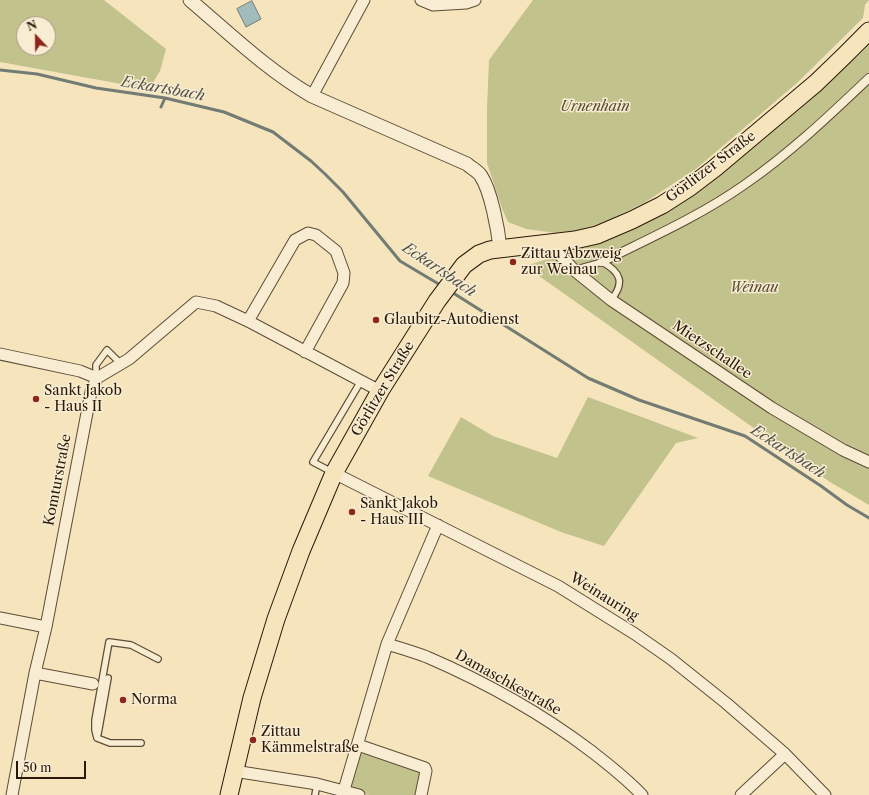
<!DOCTYPE html>
<meta charset="utf-8">
<style>
body{margin:0}
#map{position:relative;width:869px;height:795px;overflow:hidden;background:#f5e4bc;font-family:"Libre Caslon Text",serif}
canvas{display:block}
.north{position:absolute;left:16px;top:16px;width:40px;height:40px;box-sizing:border-box;background:#f8edd3;border:1px solid #a69882;border-radius:50%;rotate:338deg;font-size:11px;font-weight:700;line-height:16px;text-align:center;color:#2b1909}
.north::after{content:'';display:block;margin:auto;width:14px;height:18px;background:#8f2418;clip-path:polygon(50% 0,100% 100%,50% 72%,0 100%)}
.scale{position:absolute;left:16px;top:761px;width:70px;height:18px;box-sizing:border-box;border:2px solid #2b1909;border-top:0;padding-left:5px;font-size:12px;line-height:14px;white-space:nowrap;color:#2b1909;-webkit-text-stroke:3px #f8edd3;paint-order:stroke}
</style>
<div id="map">
<canvas width="869" height="795"></canvas>
<div class="north">N</div>
<div class="scale">50 m</div>
</div>
<script>
const g = document.querySelector('canvas').getContext('2d');
g.lineJoin = 'round';
function fillPath(path, color) { g.fillStyle = color; g.fill(path, 'evenodd'); }
function trace(path, color, width, dash) { g.strokeStyle = color; g.lineWidth = width; g.lineCap = dash ? 'butt' : 'round'; g.setLineDash(dash || []); g.stroke(path); }
function drawText(font, color, halo, rows, align = 'center') {
  g.font = font + ' "Libre Caslon Text",serif'; g.lineWidth = 3; g.setLineDash([]); g.textBaseline = 'middle'; g.strokeStyle = halo; g.fillStyle = color; for (const [text, x, y, turn = 0] of rows) {
    g.save(); g.translate(x, y); g.rotate((+turn || 0) * Math.PI / 180); g.textAlign = isNaN(turn) ? turn : align; if (halo) g.strokeText(text, 0, 0); g.fillText(text, 0, 0); g.restore();
  }
}
fillPath(new Path2D(`
 M 0,0 L 104,0 L 166,49 L 160,71 L 149,89 L 0,62 ZM 24,24 L 48,24 L 48,48 L 24,48 Z
 M 533,0 L 869,0 L 865,5 L 863,18 L 797,83 L 697,168 L 644,203 L 603,223 L 584,229 L 556,233 L 526,229 L 508,222 L 503,211 L 487,163 L 487,109 L 489,60 Z
 M 869,45 L 869,505 L 830,482 L 525,266 L 593,245 L 639,223 L 779,125 L 858,56 Z
 M 588,397 L 698,438 L 676,443 L 604,546 L 561,532 L 428,476 L 461,417 L 493,436 L 557,458 Z
 M 358,752 L 421,773 L 415,795 L 369,795 L 348,789 Z`), '#c2c28c');
const water = new Path2D(`
 M 252,1 L 261,19 L 246,27 L 237,9 Z`);
fillPath(water, '#a2bcbc');
trace(water, '#727b74', 1);
trace(new Path2D(`
 M 0,70 L 37,74 L 96,88 L 165,98 L 224,112 L 273,132 L 311,161 L 325,174 L 343,192 L 400,261 L 442,286
 M 161,107 L 165,98
 M 450,291 L 588,378 L 639,400 L 745,436 L 821,486 L 847,505 L 869,518`), '#727b74', 3);
const service = new Path2D(`
 M 575,271 L 577,269 L 602,262 C 621,272 625,283 611,300
 M 96,378 L 96,365 L 107,350 L 121,364
 M 332,472 L 313,462 L 361,381
 M 98,734 L 108,678
 M 141,743 L 110,743 L 97,738 L 95,730 L 95,720 L 109,642 L 131,645 L 158,659
 M 315,795 L 317,784`);
const pedestrian = new Path2D(`
 M 602,262 C 650,238 700,216 744,185 C 789,154 829,116 869,78`);
const minor = new Path2D(`
 M 421,0 L 433,5 L 466,3 L 475,0
 M 312,96 L 364,0
 M 555,242 L 557,252 L 575,271 L 611,300 L 772,408 L 843,450 L 869,462
 M 248,321 L 295,240 L 308,233 L 316,235 L 336,251 L 344,273 L 343,283 L 305,352
 M 0,354 L 80,371 L 97,378
 M 334,473 L 558,586 L 635,634 L 671,659 L 726,703 L 785,754 L 825,795
 M 0,618 L 46,627
 M 387,644 C 400,648 414,652 427,657 C 485,682 541,713 591,751 C 609,765 626,778 642,795
 M 35,673 L 93,684
 M 358,745 L 425,768 L 426,771 L 421,795
 M 234,771 L 317,784 L 359,795
 M 344,790 L 387,644 L 438,525
 M 12,795 L 35,673 L 46,627 L 91,392 L 97,378 L 129,359 L 196,302 L 216,306 L 248,321 L 380,391
 M 741,795 L 785,754`);
const tertiary = new Path2D(`
 M 190,0 C 230,34 267,70 312,96 L 467,164 C 471,168 478,171 481,176 C 491,191 498,229 500,248`);
const primary = new Path2D(`
 M 229,795 L 252,698 L 276,619 L 301,551 L 334,473 L 380,391 L 437,301 L 464,265 L 479,254 L 490,250 L 575,240 L 597,235 L 632,220 L 662,205 L 690,187 L 715,168 L 816,83 L 845,55 L 869,31`);
trace(service, '#5e4c36', 8);
trace(pedestrian, '#5e4c36', 10);
trace(minor, '#5e4c36', 13);
trace(tertiary, '#5e4c36', 15);
trace(primary, '#2b1909', 19);
trace(service, '#f8edd3', 5.5);
trace(pedestrian, '#f8edd3', 8);
trace(minor, '#f8edd3', 11);
trace(tertiary, '#f8edd3', 13);
trace(primary, '#f5e4bc', 17);
for (const [x, y, r, color] of [
 [513,262,4,"#8f2418"],
 [376,320,4,"#8f2418"],
 [36,399,4,"#8f2418"],
 [352,512,4,"#8f2418"],
 [123,700,4,"#8f2418"],
 [253,740,4,"#8f2418"]
]) { const dot = new Path2D(); dot.arc(x, y, r, 0, 2 * Math.PI); g.fillStyle = color; g.fill(dot); trace(dot, '#f8edd3', 1.5); }
drawText('italic 14px', '#584c30', '#f8edd3', [
 ["Urnenhain",595,107],
 ["Weinau",754,288]
]);
drawText('14px', '#2b1909', '#f8edd3', [
 ["Görlitzer Straße",711,167,-37],
 ["Mietzschallee",712,350,34],
 ["Görlitzer Straße",383,389,-59],
 ["Komturstraße",58,480,-79],
 ["Weinauring",604,597,32],
 ["Damaschkestraße",508,683,29]
]);
drawText('14px', '#2b1909', '#f8edd3', [
 ["Zittau Abzweig",521,254],
 ["zur Weinau",521,270],
 ["Glaubitz-Autodienst",384,320],
 ["Sankt Jakob",44,391],
 ["- Haus II",44,407],
 ["Sankt Jakob",360,504],
 ["- Haus III",360,520],
 ["Norma",131,700],
 ["Zittau",261,732],
 ["Kämmelstraße",261,748]
], 'left');
drawText('italic 15px', '#555248', '#f8edd3', [
 ["Eckartsbach",163,89,10],
 ["Eckartsbach",439,270,34],
 ["Eckartsbach",788,452,33]
]);
</script>
